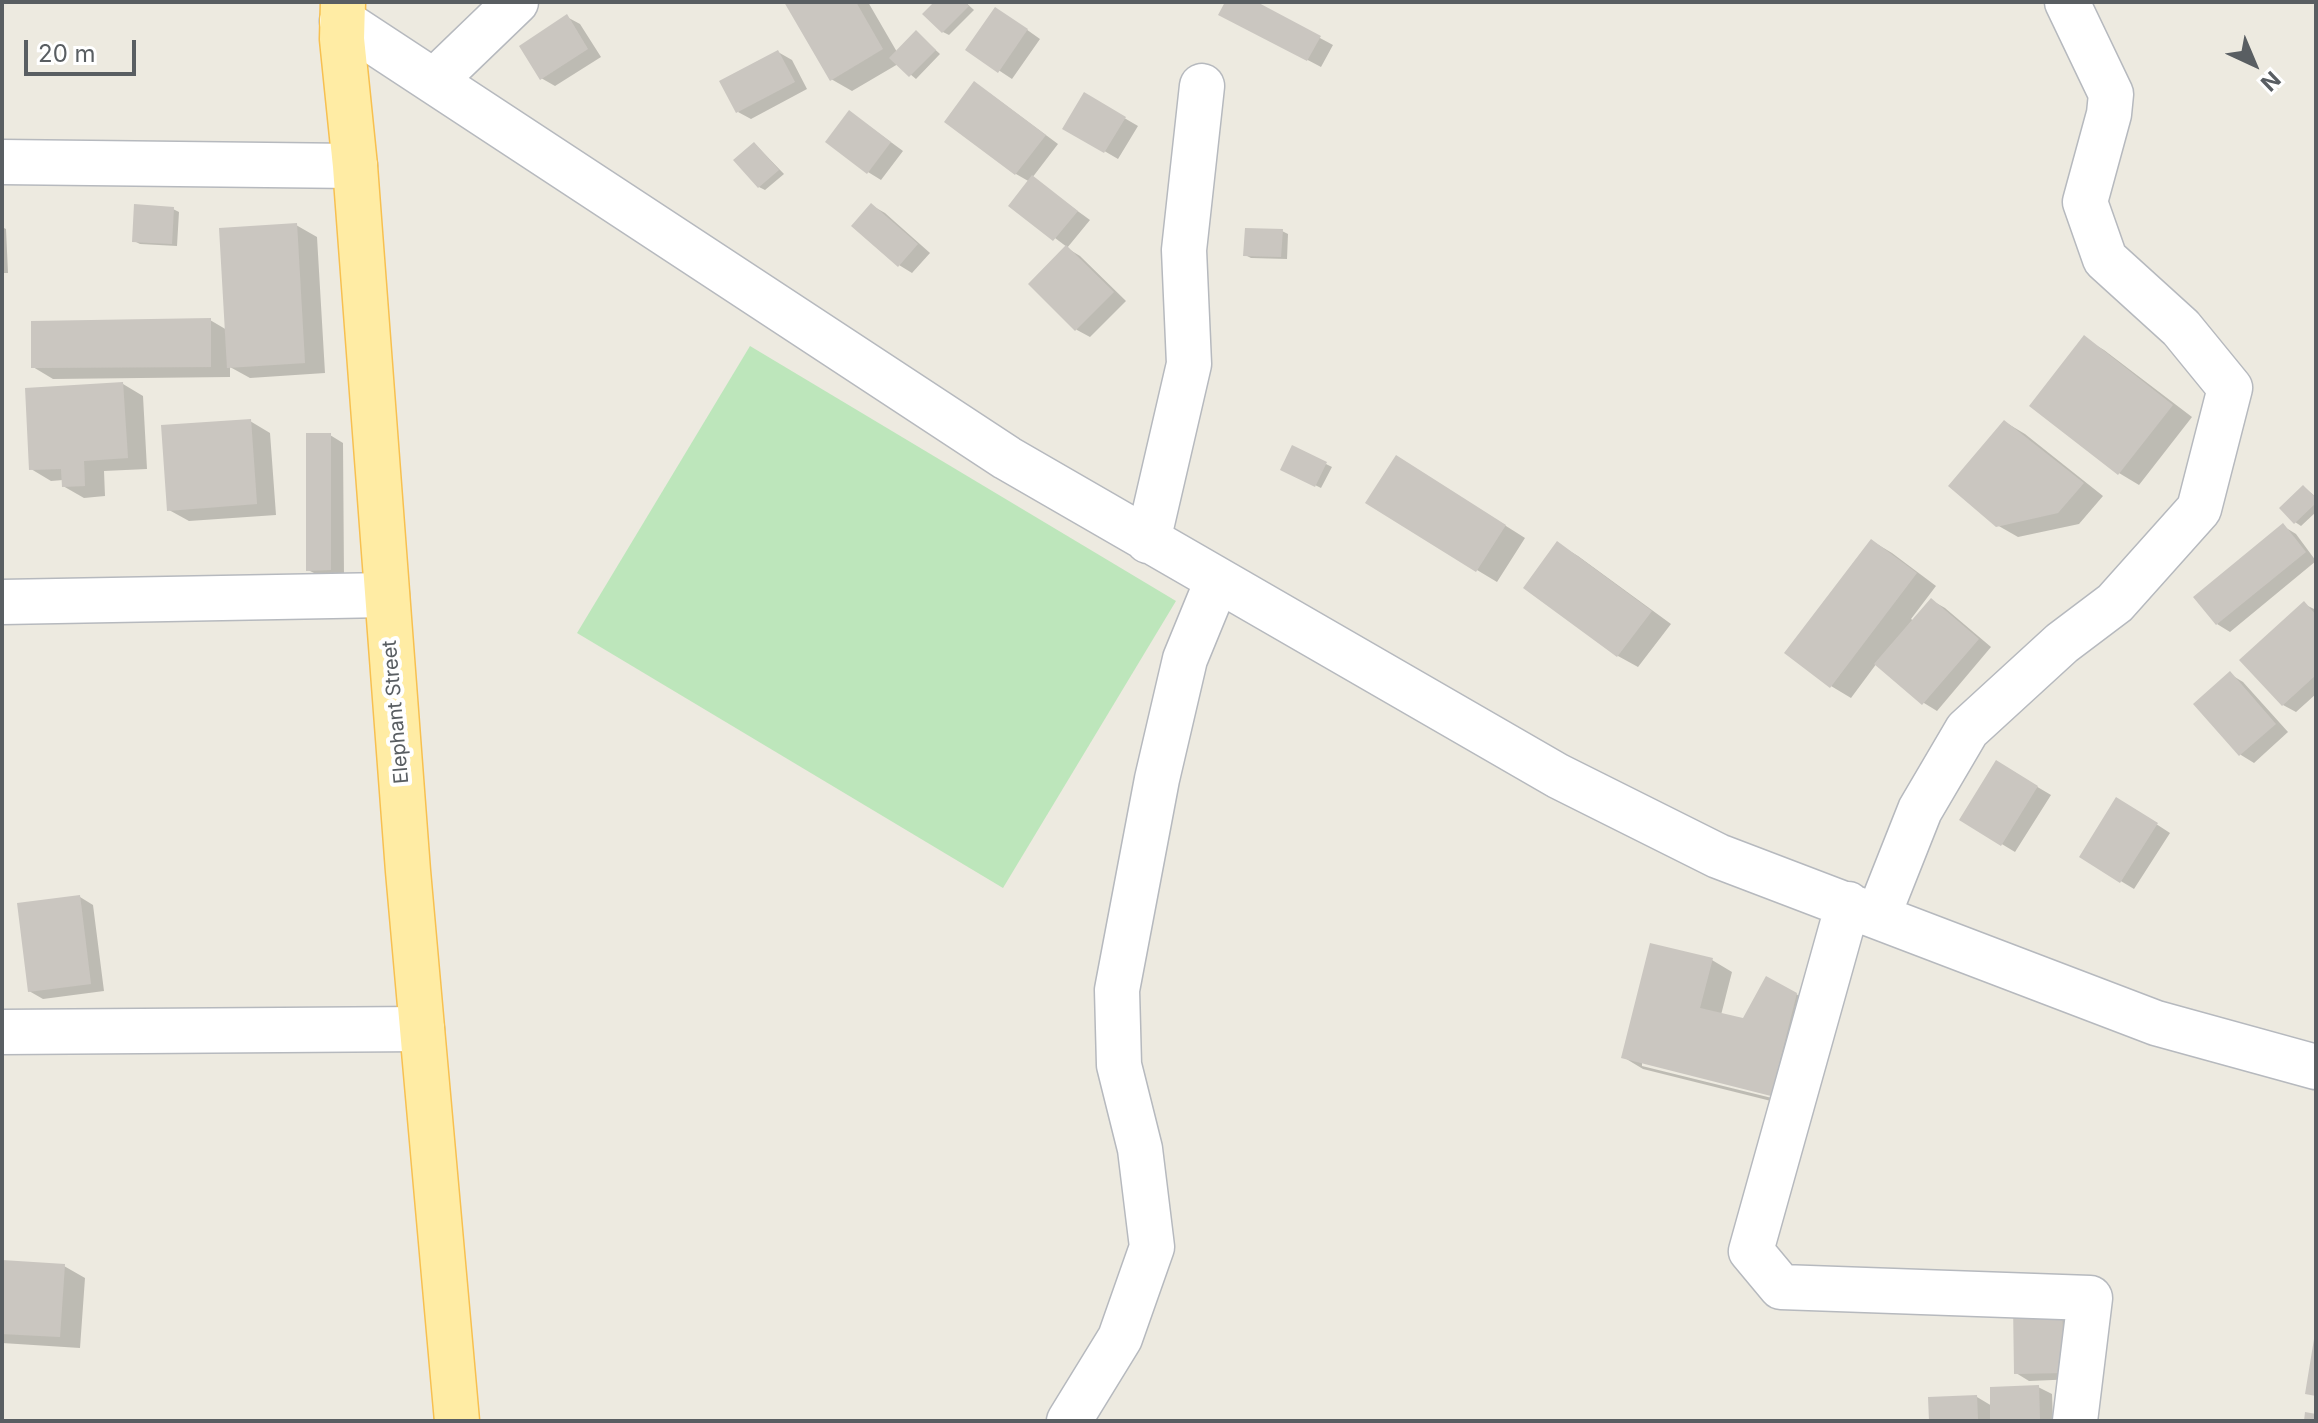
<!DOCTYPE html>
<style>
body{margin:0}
#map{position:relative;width:2318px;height:1423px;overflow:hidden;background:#edeae0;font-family:Inter,sans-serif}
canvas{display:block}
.frame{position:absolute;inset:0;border:4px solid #595e62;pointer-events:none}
.north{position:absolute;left:2214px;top:24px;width:80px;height:80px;-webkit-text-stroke:6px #fff;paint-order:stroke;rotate:136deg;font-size:22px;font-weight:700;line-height:32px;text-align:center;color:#595e62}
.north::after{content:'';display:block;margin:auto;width:28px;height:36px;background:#595e62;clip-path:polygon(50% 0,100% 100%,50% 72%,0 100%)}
.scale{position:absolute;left:24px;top:40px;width:112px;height:36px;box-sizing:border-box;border:4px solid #595e62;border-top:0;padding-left:10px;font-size:24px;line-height:28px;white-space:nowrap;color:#595e62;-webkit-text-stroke:6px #fff;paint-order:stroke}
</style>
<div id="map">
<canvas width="2318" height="1423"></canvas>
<div class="frame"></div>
<div class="north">N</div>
<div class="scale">20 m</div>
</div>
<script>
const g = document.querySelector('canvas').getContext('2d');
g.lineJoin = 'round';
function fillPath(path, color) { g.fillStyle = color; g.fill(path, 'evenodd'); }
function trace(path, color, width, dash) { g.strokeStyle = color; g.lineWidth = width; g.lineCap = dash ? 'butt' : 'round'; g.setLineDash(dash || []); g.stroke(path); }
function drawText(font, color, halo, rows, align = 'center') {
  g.font = font + ' Inter,sans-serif'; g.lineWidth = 8; g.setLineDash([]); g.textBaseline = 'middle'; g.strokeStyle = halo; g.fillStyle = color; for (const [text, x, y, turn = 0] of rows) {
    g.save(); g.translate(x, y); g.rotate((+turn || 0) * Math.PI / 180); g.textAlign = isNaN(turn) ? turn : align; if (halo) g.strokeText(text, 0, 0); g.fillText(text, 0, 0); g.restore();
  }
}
fillPath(new Path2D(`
 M 750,346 L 1176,601 L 1003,888 L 577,633 Z`), '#bde6bb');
fillPath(new Path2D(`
 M 786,2 L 868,2 L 897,52 L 916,32 L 940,54 L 916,79 L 898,64 L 852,91 L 831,79 Z
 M 936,2 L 965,2 L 974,10 L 949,35 L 943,32 Z
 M 1227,2 L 1253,2 L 1333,45 L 1321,67 L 1234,21 Z
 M 567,17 L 580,24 L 601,57 L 555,86 L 541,78 Z
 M 1009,17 L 1040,39 L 1012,79 L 968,50 Z
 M 778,52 L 792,60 L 807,89 L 751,119 L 738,112 Z
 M 988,92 L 1058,144 L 1032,178 L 1090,220 L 1067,248 L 1080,256 L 1126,301 L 1090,337 L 1077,330 L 1031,284 L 1067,247 L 1011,205 L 1030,182 L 1016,174 Z
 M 1085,95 L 1138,126 L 1118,159 L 1065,128 Z
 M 850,112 L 903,151 L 881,180 L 868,172 Z
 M 755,144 L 784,174 L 765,190 L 759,187 Z
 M 871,205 L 885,213 L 930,253 L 912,273 L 899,265 Z
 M 173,209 L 179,212 L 177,246 L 140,244 L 134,241 Z
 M 296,225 L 317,237 L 325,373 L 250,378 L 230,367 L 230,377 L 53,379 L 33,367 L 210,320 L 227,330 Z
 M 2,227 L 6,229 L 8,273 L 2,273 Z
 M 1282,231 L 1288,234 L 1287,259 L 1251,258 L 1245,255 Z
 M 2084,338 L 2104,350 L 2192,417 L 2139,485 L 2119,473 Z
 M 123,384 L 143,396 L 147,469 L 104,471 L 105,496 L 84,498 L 63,486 L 63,480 L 51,481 L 31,469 Z
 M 250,421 L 270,433 L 276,515 L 189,521 L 169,510 Z
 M 2005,422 L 2025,434 L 2103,496 L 2079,524 L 2018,537 L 1997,525 Z
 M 330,435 L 343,443 L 344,577 L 322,577 L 308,570 Z
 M 1326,464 L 1332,467 L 1321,488 L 1289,472 Z
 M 1416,469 L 1525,538 L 1497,582 L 1477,570 Z
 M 2304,487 L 2316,497 L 2316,512 L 2301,526 L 2295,522 Z
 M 2283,526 L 2296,534 L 2316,561 L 2230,632 L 2217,624 Z
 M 1872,541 L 1892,553 L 1936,586 L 1911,619 L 1914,621 L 1931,600 L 1945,608 L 1991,647 L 1937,711 L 1924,703 L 1877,663 L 1851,698 L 1831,686 Z
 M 1558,544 L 1578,556 L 1671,624 L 1638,667 L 1618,656 Z
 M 2304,604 L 2316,610 L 2316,694 L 2296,712 L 2283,705 Z
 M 2230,674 L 2243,682 L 2288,732 L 2254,763 L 2241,755 L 2196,704 Z
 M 1997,763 L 2051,795 L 2015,852 L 1962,820 Z
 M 2130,807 L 2170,833 L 2134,889 L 2081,857 Z
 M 80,897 L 93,905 L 104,991 L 43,999 L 29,991 Z
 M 1712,960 L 1732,972 L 1721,1015 L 1744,1021 L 1796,994 L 1816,1006 L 1791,1106 L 1643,1069 L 1623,1057 ZM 1642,1062 L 1781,1096 L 1780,1100 L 1642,1066 Z
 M 2,1262 L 64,1266 L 85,1278 L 80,1348 L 2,1343 Z
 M 2062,1305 L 2075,1313 L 2077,1379 L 2029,1381 L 2016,1373 Z
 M 2038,1387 L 2052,1394 L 2053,1421 L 1931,1421 L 1977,1397 L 1992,1406 Z`), '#0003');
fillPath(new Path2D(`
 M 784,2 L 856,2 L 883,49 L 830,81 Z
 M 934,2 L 965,2 L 969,6 L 942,33 L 922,14 Z
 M 1225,2 L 1257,2 L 1321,36 L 1307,61 L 1218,15 Z
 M 995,7 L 1028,29 L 998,73 L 965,50 Z
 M 567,14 L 588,49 L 540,80 L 519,46 Z
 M 916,30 L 936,50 L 909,77 L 889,58 Z
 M 778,50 L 795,82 L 736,113 L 719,81 Z
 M 974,81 L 1046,135 L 1015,175 L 944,122 Z
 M 1084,92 L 1126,117 L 1104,153 L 1062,129 Z
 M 849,110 L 891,142 L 867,174 L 825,142 Z
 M 754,142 L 779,170 L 758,188 L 733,160 Z
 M 1032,175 L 1078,211 L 1053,241 L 1008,206 Z
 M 871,203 L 918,244 L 898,267 L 851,226 Z
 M 134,204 L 174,207 L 172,244 L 132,242 Z
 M 297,223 L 305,363 L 227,368 L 219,228 Z
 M 1245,228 L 1283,229 L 1281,257 L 1243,256 Z
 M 1066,245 L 1114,292 L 1075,331 L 1028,284 Z
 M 211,318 L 211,367 L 31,368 L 31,321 Z
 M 2084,335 L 2173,405 L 2118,475 L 2029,406 Z
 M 123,382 L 128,458 L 84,461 L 85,486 L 62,487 L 61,469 L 29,470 L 25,388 Z
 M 251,419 L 257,504 L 167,511 L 161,425 Z
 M 2004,420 L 2084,483 L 2058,513 L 1996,527 L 1948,486 Z
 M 306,433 L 331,433 L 331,570 L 306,571 Z
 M 1292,445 L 1327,462 L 1315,487 L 1280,470 Z
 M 1396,455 L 1506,525 L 1476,572 L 1365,503 Z
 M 2303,485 L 2316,498 L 2316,503 L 2294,524 L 2279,508 Z
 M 2283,523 L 2306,552 L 2216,625 L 2193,597 Z
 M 1871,539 L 1917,573 L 1830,688 L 1784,653 Z
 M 1557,541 L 1652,611 L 1617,657 L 1523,588 Z
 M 1931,598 L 1979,639 L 1922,705 L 1874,664 Z
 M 2304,601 L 2316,615 L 2316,675 L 2282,706 L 2239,660 Z
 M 2230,671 L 2276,724 L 2239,756 L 2193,704 Z
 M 1996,760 L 2038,786 L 2001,846 L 1959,820 Z
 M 2116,797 L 2158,823 L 2120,883 L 2079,857 Z
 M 80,895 L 91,984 L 28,992 L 17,903 Z
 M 1650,943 L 1713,958 L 1700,1008 L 1743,1018 L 1766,976 L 1797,993 L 1771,1096 L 1621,1058 Z
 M 2,1260 L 65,1264 L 60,1337 L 2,1334 Z
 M 2062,1303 L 2064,1373 L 2014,1374 L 2013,1304 Z
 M 2314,1339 L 2316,1339 L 2316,1396 L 2305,1394 Z
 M 2039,1385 L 2040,1421 L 1990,1421 L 1990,1387 Z
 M 1977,1395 L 1978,1421 L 1929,1421 L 1928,1397 Z
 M 2305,1412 L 2316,1414 L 2316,1421 L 2304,1421 Z`), '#cac6c0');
const minor = new Path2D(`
 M 342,21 L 1007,458 L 1558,776 L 1718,856 L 2156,1023 L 2316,1067
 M 434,81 L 516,2
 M 2,162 L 355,166
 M 1148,541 L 1189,364 L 1184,250 L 1202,86
 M 2,602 L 387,595
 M 1848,904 L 1751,1251 L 1781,1287 L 2090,1298 L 2075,1421
 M 1878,916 L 1920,810 L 1967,730 L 2062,643 L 2115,603 L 2199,509 L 2230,388 L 2181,328 L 2105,259 L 2085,202 L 2109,114 L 2111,94 L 2067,2
 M 2,1032 L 422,1029
 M 1069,1421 L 1120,1338 L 1152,1247 L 1140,1149 L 1119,1065 L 1117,990 L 1157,779 L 1185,659 L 1217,581`);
const major = new Path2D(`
 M 343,2 L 342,39 L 355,166 L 408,871 L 457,1421`);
trace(minor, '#b6b9be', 47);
trace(major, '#f7c050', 47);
trace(minor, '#fff', 44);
trace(major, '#ffeca4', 44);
drawText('20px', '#595e62', '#fff', [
 ["Elephant Street",396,712,-95]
]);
</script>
